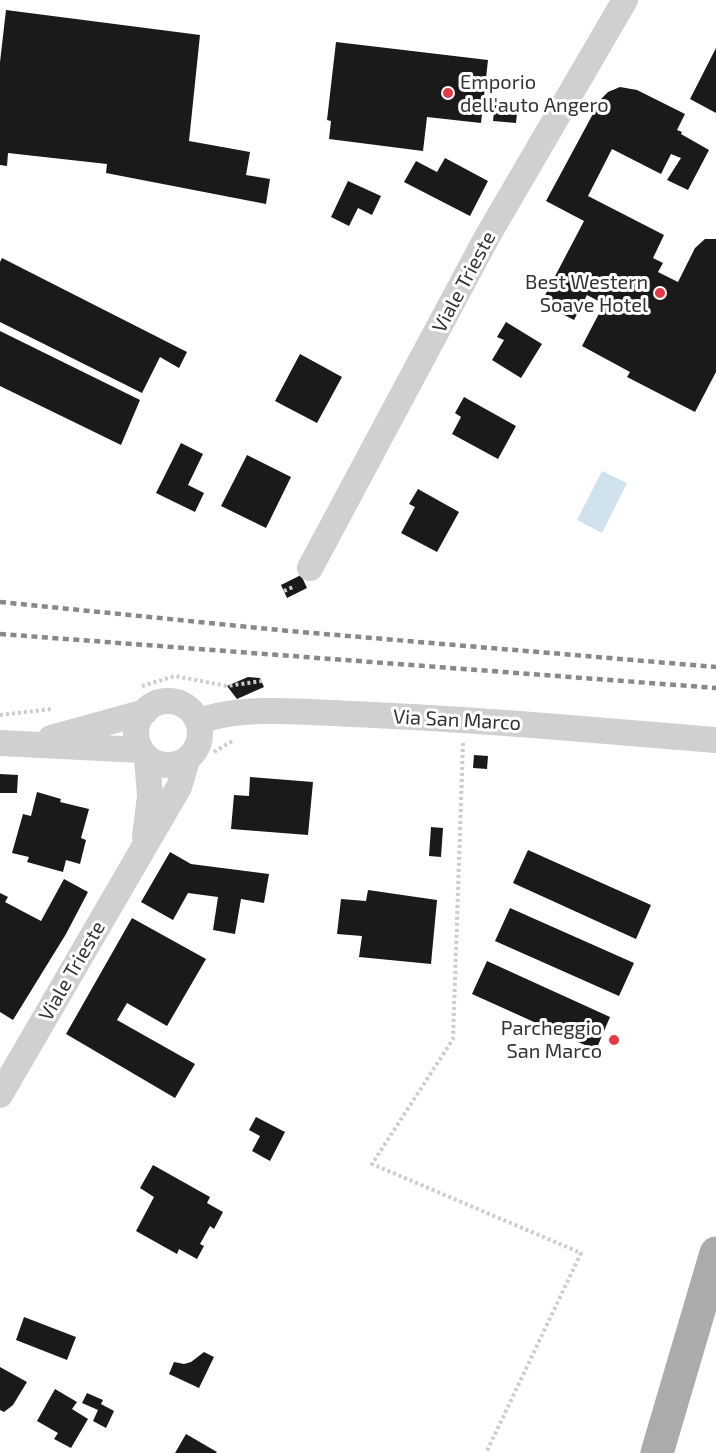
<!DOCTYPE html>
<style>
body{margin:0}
canvas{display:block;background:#fff}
</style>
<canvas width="716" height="1453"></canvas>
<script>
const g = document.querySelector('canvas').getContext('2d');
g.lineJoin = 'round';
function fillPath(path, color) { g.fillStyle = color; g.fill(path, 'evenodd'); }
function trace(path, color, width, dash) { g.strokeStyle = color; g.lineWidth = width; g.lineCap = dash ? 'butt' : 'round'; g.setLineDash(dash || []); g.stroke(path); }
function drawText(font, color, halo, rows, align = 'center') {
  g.font = font + ' "Exo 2",sans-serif'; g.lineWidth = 6; g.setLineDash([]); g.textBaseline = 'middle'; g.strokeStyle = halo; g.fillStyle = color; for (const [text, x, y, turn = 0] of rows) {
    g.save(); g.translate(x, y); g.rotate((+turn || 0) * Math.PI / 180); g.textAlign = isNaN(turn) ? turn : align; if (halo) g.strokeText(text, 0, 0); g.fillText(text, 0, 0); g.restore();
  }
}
fillPath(new Path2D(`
 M 602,471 L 627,483 L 602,533 L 577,520 Z`), '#cfe2ee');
fillPath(new Path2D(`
 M 6,10 L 200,35 L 189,141 L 250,152 L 246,175 L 270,179 L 266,204 L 106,173 L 107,164 L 8,153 L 7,166 L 0,165 L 0,62 Z
 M 336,42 L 488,60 L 481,123 L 427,117 L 423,151 L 329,139 L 331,121 L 327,120 Z
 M 716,48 L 716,113 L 690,99 Z
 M 620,87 L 637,90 L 685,114 L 677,130 L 682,132 L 681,134 L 709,150 L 688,190 L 667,180 L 681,158 L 671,154 L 661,174 L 612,149 L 588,196 L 664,235 L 653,258 L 663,263 L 658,272 L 678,282 L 695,248 L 705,239 L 716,239 L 716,372 L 695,412 L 627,377 L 630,372 L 582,346 L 604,304 L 587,295 L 574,320 L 541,303 L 584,221 L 546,201 L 601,99 L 608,92 Z
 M 495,102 L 518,103 L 516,123 L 493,121 Z
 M 445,158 L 488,181 L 470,216 L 404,182 L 416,161 L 437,172 Z
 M 348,181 L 381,196 L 372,215 L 358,208 L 349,226 L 331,217 Z
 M 2,258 L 187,352 L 179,368 L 160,357 L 142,393 L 0,322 L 0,262 Z
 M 506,322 L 542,344 L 521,378 L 492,360 L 504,340 L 497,337 Z
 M 0,331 L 140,400 L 121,445 L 0,386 Z
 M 300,354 L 342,377 L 317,423 L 275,401 Z
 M 464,397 L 516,426 L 498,459 L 452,434 L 461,417 L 455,413 Z
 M 181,443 L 203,454 L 188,485 L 204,493 L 195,512 L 156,493 Z
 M 247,455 L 291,477 L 266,528 L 221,506 Z
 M 418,489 L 459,512 L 437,552 L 401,533 L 415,507 L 409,504 Z
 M 301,575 L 307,588 L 287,598 L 281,585 Z
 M 248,677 L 260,678 L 264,687 L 237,699 L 227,686 Z
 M 474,755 L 488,756 L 487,769 L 473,768 Z
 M 0,774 L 18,775 L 17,793 L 0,793 Z
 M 250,777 L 313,782 L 308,835 L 231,829 L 234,795 L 249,796 Z
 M 37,792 L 61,799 L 60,802 L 89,809 L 81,838 L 86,840 L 80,864 L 66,860 L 63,872 L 27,862 L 29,857 L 12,853 L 23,814 L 31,816 Z
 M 431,827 L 443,828 L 441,857 L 429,856 Z
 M 528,850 L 651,905 L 636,939 L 513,883 Z
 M 170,852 L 191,864 L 269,874 L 264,903 L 241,899 L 235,934 L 213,930 L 218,897 L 188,893 L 173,920 L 141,902 Z
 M 64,879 L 88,892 L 66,934 L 13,1020 L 0,1012 L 0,893 L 8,897 L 5,902 L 41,921 Z
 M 368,890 L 437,900 L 431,964 L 359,957 L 362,936 L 337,934 L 341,899 L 366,901 Z
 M 510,908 L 634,963 L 619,996 L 495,941 Z
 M 132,918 L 206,959 L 167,1026 L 127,1003 L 117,1020 L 195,1064 L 175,1098 L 66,1034 Z
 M 487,961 L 610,1017 L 596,1050 L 472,994 Z
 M 256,1117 L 285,1132 L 270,1161 L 252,1151 L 260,1136 L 249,1130 Z
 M 153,1165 L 210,1197 L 207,1203 L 223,1212 L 214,1229 L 210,1226 L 200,1244 L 204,1246 L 197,1259 L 179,1249 L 177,1254 L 136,1231 L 154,1197 L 140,1188 Z
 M 24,1317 L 76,1337 L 67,1360 L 16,1340 Z
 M 204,1352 L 214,1357 L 199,1388 L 169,1374 L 174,1362 L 184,1364 L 191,1362 Z
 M 0,1367 L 27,1382 L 13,1405 L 4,1412 L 0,1410 Z
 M 55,1389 L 77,1402 L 72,1409 L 88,1419 L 71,1448 L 54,1439 L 58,1433 L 37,1421 Z
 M 87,1393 L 103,1400 L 101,1404 L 114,1411 L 106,1428 L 93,1421 L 98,1410 L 82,1403 Z
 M 186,1434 L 217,1452 L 216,1453 L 175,1453 Z`), '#1a1a1a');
trace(new Path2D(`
 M 284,591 L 295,586
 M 142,686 L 175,676 L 227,686 L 262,681
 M 0,715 L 51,709
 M 463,743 L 453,1039 L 372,1164 L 581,1253 L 486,1453
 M 214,752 L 234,740`), '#cdcdcd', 4, [3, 3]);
trace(new Path2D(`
 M 310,568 L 487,237 L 625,0
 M136 733a32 32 0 1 1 64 0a32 32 0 1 1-64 0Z
 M 198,722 C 238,705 308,712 352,714 C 474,719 595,730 716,740
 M 51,738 L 145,712
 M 0,743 L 141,750
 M 145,837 L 150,796 L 147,758
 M 0,1095 L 179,787 L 187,760`), '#d0d0d0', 26);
trace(new Path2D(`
 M 657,1453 L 716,1253`), '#ababab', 33);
trace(new Path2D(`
 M 0,602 L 289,631 L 716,667
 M 0,634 L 716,688`), '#888', 4.5, [6, 4.5]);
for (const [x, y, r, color] of [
 [448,93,6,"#e63946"],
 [660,293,6,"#e63946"],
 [614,1040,6,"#e63946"]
]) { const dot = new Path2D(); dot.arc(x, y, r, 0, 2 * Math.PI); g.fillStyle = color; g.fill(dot); trace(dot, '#fff', 2); }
drawText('20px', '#333', '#fff', [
 ["Emporio",460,82,"left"],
 ["dell'auto Angero",460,105,"left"],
 ["Best Western",648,282],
 ["Soave Hotel",648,305],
 ["Parcheggio",602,1028],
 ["San Marco",602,1051]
], 'right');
drawText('20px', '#333', '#fff', [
 ["Viale Trieste",464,282,-62],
 ["Via San Marco",457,720,3],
 ["Viale Trieste",72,971,-60]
]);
</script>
